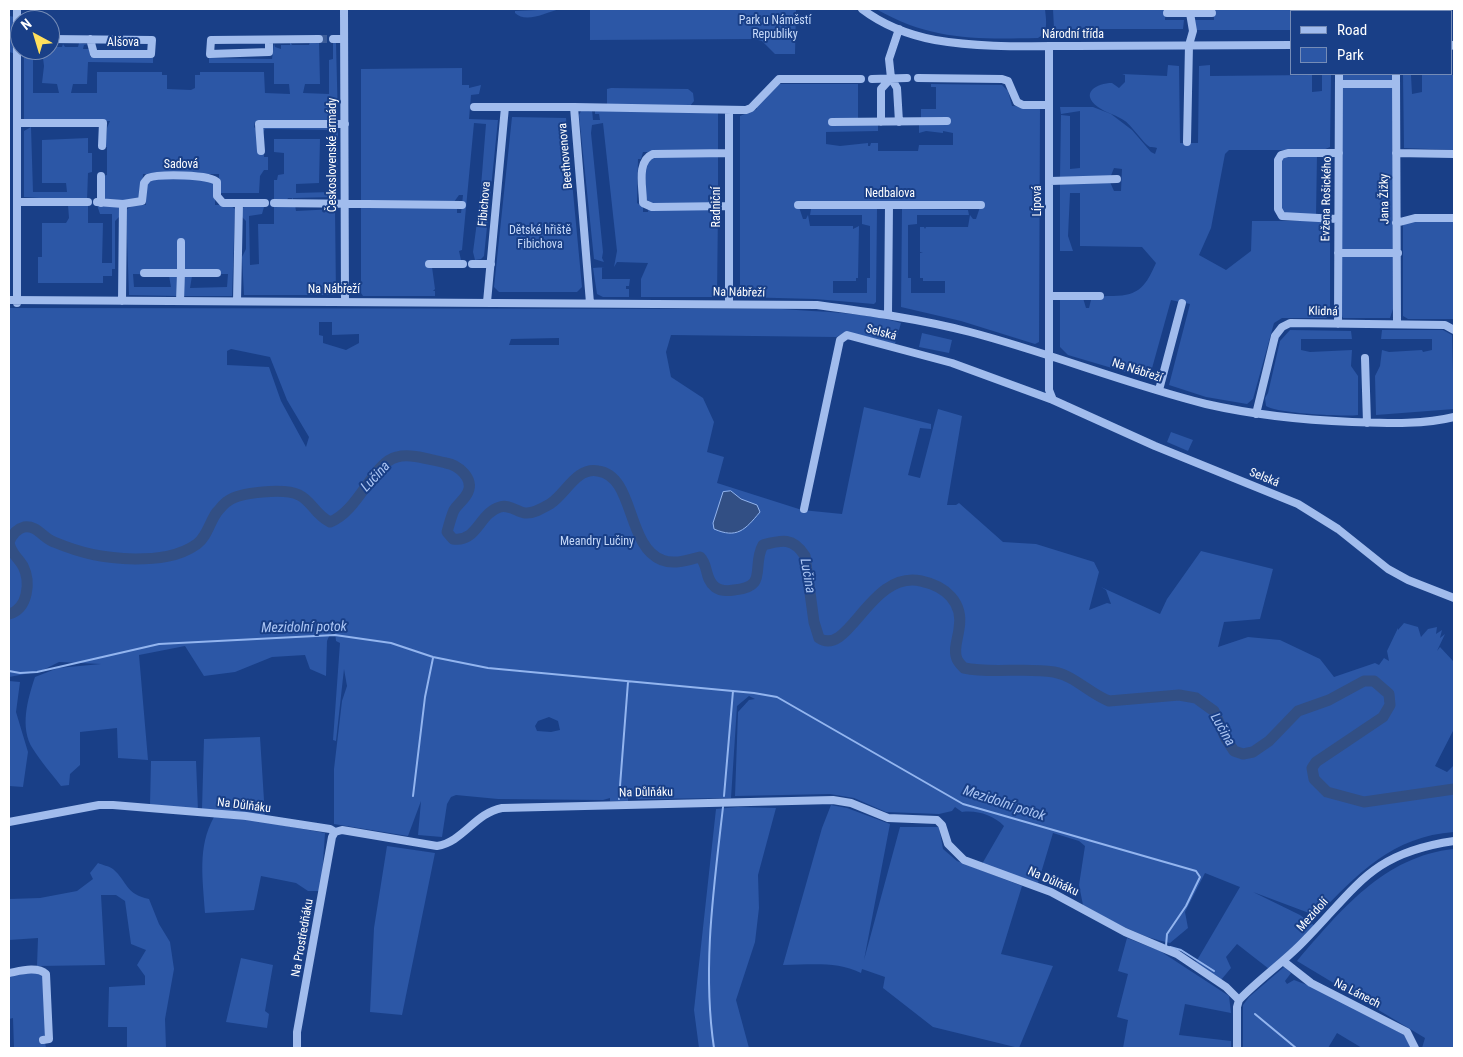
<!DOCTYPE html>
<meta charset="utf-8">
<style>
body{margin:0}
#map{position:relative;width:1463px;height:1057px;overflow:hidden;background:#193f87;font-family:"Roboto Condensed",sans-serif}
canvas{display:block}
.frame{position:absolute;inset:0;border:10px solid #fff;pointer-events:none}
.legend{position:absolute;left:1290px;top:10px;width:162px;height:65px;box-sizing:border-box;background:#193f87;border:1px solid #758cb7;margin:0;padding:6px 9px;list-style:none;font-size:15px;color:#fff}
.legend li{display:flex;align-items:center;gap:10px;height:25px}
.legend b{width:25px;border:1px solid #758cb7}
.north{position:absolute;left:10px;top:10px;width:50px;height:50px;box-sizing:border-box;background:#193f87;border:1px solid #758cb7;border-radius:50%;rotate:321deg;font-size:14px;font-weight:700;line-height:20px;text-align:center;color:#fff}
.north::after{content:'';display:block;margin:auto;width:18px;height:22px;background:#ffdf5c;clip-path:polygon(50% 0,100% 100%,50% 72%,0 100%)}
</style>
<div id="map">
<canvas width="1463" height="1057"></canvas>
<div class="frame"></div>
<ul class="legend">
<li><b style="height:6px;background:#a1bced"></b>Road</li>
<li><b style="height:14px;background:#2c57a6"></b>Park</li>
</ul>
<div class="north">N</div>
</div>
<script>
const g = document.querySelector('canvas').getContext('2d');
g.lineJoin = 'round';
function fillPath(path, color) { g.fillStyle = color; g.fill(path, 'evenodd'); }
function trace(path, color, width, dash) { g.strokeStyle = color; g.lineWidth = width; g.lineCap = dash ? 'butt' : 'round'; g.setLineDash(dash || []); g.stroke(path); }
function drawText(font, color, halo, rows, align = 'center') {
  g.font = font + ' "Roboto Condensed",sans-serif'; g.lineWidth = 4; g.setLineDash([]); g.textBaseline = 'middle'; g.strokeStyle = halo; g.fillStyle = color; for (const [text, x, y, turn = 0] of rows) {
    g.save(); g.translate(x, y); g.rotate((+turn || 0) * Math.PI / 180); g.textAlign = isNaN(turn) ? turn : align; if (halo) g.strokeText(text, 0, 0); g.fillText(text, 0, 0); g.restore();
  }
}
fillPath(new Path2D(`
 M 560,9 C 547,12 526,24 515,13 L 515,11 Z
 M 590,9 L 796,9 L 795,54 L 775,54 L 762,41 L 754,39 L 590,40 Z
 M 876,9 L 1045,9 C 1046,20 1049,32 1038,38 C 976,39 932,41 876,9 Z
 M 1053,9 L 1165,9 L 1165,20 L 1184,20 L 1183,29 L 1054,29 Z
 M 1214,9 L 1324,9 L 1324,11 L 1292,11 L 1292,30 L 1196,30 L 1195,20 L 1214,20 Z
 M 1357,9 L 1445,9 L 1445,11 L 1356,11 Z
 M 9,16 L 33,20 L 20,20 L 20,50 L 32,50 L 33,53 L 33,93 L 59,93 L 57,84 L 42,83 L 44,66 L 42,50 L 50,50 L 50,42 L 53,43 L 54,47 L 62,47 L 63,44 L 65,47 L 78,47 L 79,43 L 89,45 L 84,45 L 83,49 L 90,49 L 90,57 L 153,57 L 153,63 L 88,62 L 87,84 L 73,84 L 71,93 L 97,93 L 97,72 L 162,72 L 162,75 L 167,75 L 167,89 L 191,90 L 195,88 L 195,75 L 200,75 L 200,72 L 264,72 L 265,93 L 290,94 L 289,84 L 274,84 L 274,63 L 209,63 L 209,58 L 272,59 L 274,43 L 275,47 L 281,49 L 281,45 L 290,45 L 290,42 L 292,45 L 309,45 L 310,42 L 319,41 L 320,84 L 305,84 L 303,93 L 329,94 L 329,60 L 333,59 L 333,42 L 336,43 L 338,122 L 255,122 L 254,127 L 257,130 L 266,126 L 334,126 L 338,132 L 337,197 L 293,198 L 293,201 L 292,198 L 288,198 L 287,200 L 274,201 L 274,180 L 277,180 L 278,175 L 284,174 L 284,153 L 274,152 L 274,139 L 320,139 L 319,183 L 296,184 L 296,193 L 331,192 L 329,184 L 329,139 L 333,137 L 329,130 L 272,129 L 265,129 L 263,133 L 264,157 L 268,157 L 268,170 L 264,170 L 260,176 L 259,193 L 219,193 L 219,174 L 143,174 L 142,195 L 135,201 L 97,201 L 97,177 L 107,175 L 107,147 L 105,147 L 107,128 L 110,121 L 24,121 L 24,56 L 9,52 Z
 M 1168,65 L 1179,66 L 1180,143 L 1198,143 L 1199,66 L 1210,65 L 1210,76 L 1312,75 L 1312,92 L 1322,91 L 1322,75 L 1314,74 L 1331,74 L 1330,147 L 1323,150 L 1229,150 L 1225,154 L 1211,228 L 1199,255 L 1226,270 L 1251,251 L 1252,221 L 1325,221 L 1330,225 L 1330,315 L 1326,318 L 1282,318 L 1274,323 L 1253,399 L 1247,404 L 1206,397 L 1169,385 L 1190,304 L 1171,300 L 1149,379 L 1068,355 L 1060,347 L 1060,298 L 1083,298 L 1086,308 L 1089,308 L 1091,300 C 1098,296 1105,296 1113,296 C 1140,296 1146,285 1156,263 L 1142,247 L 1080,246 L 1080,193 L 1070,193 L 1068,236 L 1073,251 L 1060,251 L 1060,182 L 1110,182 L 1114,191 L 1121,191 L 1122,169 L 1114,168 L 1110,178 L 1060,177 L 1061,115 L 1070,116 L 1070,169 L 1080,168 L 1080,111 L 1061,114 L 1060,107 L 1093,107 L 1111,114 L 1132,130 L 1151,152 L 1155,154 L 1157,148 C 1155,147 1152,147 1150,147 C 1144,144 1132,126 1125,121 C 1117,115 1106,113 1098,107 C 1079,93 1097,83 1112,83 L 1119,88 L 1125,82 L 1125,75 L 1122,74 L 1167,76 Z
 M 462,68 L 462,85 L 469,85 L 469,88 L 481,85 L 479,94 L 471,95 L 469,119 L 498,120 L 484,256 L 481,259 L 475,260 L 473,252 L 480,199 L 486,124 L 474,123 L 462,250 L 459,251 L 461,260 L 463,261 L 432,267 L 435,289 L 433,291 L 435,291 L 435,296 L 363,296 L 361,293 L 361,205 L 457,208 L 457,213 L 461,213 L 463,195 L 459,195 L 454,202 L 361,201 L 361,69 Z
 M 1342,74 L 1393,74 L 1394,83 L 1342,82 Z
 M 1403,74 L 1418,74 L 1411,75 L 1412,94 L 1422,92 L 1422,75 L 1454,75 L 1454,150 L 1404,148 Z
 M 779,84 L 858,84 L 858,120 L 878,125 L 878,131 L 826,132 L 826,144 L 840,146 L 868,143 L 868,146 L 870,146 L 871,143 L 878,143 L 878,151 L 918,151 L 919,145 L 953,145 L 953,133 L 943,131 L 943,133 L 926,131 L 919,133 L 919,125 L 946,125 L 946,123 L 921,120 L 921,109 L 936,109 L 936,87 L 931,87 L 931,84 L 1002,85 L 1008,91 L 1012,106 L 1040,107 L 1039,342 L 1035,344 L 961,321 L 901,307 L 902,209 L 968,210 L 969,215 L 917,215 L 917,224 L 908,225 L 908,278 L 911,278 L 911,293 L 945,293 L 945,281 L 923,281 L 923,278 L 920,278 L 920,253 L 923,252 L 920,252 L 920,227 L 924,227 L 925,229 L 926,227 L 968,227 L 970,215 L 973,219 L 976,219 L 980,207 L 799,207 L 803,219 L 806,219 L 808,215 L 810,226 L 853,226 L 853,229 L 859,226 L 858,278 L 856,278 L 856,281 L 833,281 L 833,293 L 867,293 L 867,278 L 870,278 L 870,226 L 862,224 L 862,215 L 810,215 L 811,209 L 877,209 L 876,302 L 874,304 L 815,299 L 740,297 L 740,116 L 757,109 L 756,106 Z
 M 1342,85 L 1347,88 L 1386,88 L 1394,85 L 1393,309 L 1390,318 L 1343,318 L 1341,315 Z
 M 611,88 L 688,89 L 693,93 L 694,101 L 690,106 L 607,106 L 607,89 Z
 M 592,110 L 593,120 L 600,120 L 599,114 L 595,114 L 595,110 L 718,111 L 718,152 L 643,152 L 641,159 L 638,159 L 637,203 L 643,207 L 643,212 L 648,212 L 648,208 L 718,208 L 717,297 L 641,297 L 641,279 L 648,263 L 617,262 L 614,267 L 617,251 L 603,123 L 592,125 L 591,133 L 603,252 L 602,258 L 604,262 L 594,259 L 579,115 L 581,111 Z
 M 512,117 L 566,118 L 582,287 L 577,292 L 499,292 L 494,287 Z
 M 31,127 L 33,192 L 67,192 L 66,183 L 42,183 L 42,140 L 88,138 L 88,153 L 92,153 L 92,172 L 88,173 L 87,201 L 24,197 L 24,131 Z
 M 1288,154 L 1317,154 L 1316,217 L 1286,216 L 1282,212 L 1280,159 Z
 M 718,156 L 718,204 L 653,204 L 646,199 L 645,168 L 651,157 Z
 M 151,178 L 208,178 L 215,185 L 215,205 L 230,205 L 235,209 L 232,296 L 182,296 L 185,276 L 192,276 L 190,288 L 227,287 L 228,274 L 221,274 L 221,276 L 133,274 L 134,287 L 171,287 L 169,276 L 177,276 L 178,296 L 129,295 L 126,210 L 133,205 L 146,205 L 146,185 Z
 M 88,204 L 88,223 L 103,223 L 102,263 L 112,263 L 112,214 L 100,214 L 97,205 L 119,207 L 120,216 L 115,221 L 115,269 L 112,269 L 112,276 L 103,276 L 103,283 L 38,283 L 38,257 L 42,257 L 42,223 L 66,223 L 69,218 L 68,205 Z
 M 249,205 L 249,207 L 252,205 L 264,207 L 262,214 L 249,216 L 250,265 L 259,264 L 258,224 L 274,224 L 274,205 L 295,205 L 296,211 L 335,209 L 336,295 L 244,295 L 242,257 L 246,249 L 246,221 L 242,217 L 242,208 Z
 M 1408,222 L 1454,222 L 1454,319 L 1408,319 L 1403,316 L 1403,225 Z
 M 602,267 L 602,279 L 630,279 L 629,286 L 626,286 L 626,289 L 629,289 L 629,297 L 603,297 L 597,294 L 593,268 L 605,267 Z
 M 9,308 L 782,309 C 821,312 863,312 901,323 L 895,344 L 847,332 L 836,337 L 671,335 L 666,352 L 671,377 L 703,398 L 714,422 L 707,452 L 724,457 L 717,483 L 802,510 L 842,514 L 864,407 L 931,424 L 931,429 L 920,428 L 908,475 L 920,478 L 938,409 L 962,416 L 947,505 L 956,505 L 959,503 L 1003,542 L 1036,544 L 1094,562 L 1099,572 L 1089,610 L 1107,603 L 1111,604 L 1106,590 L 1101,587 L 1160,614 L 1167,599 L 1201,551 L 1273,569 L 1260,619 L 1224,622 L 1218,647 L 1248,637 L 1280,640 L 1320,659 L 1334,677 L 1375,663 L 1379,665 L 1384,658 L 1389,661 L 1387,651 L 1398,628 L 1398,630 L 1404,623 L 1418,627 L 1421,637 L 1428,629 L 1437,627 L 1436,634 L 1442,630 L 1440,638 L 1445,634 L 1437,651 L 1440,647 L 1454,662 L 1454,729 L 1435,766 L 1447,772 L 1454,765 L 1454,832 C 1393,836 1357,874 1317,916 L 1253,892 L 1300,915 L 1315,926 L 1269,969 L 1237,944 L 1226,957 L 1231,968 L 1221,980 L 1196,962 L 1240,887 L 1205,873 L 1185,912 L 1188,928 L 1170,943 C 1139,937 1110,920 1083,905 L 1079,885 L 1085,846 L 1079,841 L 1053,833 L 1038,883 L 982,864 L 1004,826 C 993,815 977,810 962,812 L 955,807 L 952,811 L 939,814 L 886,812 L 854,798 L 830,794 L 735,796 L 738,712 L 749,700 L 755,699 L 749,696 L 737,706 L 731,798 L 638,799 L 628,794 L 628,801 L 610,801 L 610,798 L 603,800 L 498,799 L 456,795 L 451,797 L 447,804 L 442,837 L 418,835 L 421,801 L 408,836 L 334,824 L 334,769 L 342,701 L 347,686 L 344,669 L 336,741 L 333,740 L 340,643 L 336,641 L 335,632 L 330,634 L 327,641 L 326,676 L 310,669 L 305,655 L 272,657 L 235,672 L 204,676 L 185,646 L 139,655 L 148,760 L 118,758 L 117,728 L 80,732 L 80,765 L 70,774 L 69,785 L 61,786 C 52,774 41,762 33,749 C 19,728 28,698 35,677 L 58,668 L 101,664 L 59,662 L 41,671 L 9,677 ZM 319,322 L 332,322 L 332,335 L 359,334 L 359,343 L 346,350 L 323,343 L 323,336 L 319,335 ZM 559,338 L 559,345 L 509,345 L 511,339 ZM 231,349 L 270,357 L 287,400 L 309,437 L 306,447 L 281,401 L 269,367 L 227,365 L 227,351 ZM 549,717 L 558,721 L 560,730 L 551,732 L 537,731 L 535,726 L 538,721 Z
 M 1290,330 L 1351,331 L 1352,339 L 1301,339 L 1301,350 L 1310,352 L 1352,350 L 1351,366 L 1358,376 L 1358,415 C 1343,417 1275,413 1266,406 L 1265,398 L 1268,393 L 1280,341 Z
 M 1382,330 L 1443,330 L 1452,335 L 1454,409 L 1376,415 L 1375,376 L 1380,366 L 1382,350 L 1389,352 L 1422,350 L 1423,352 L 1432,350 L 1432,339 L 1381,339 Z
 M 922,333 L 952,340 L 949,353 L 919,347 Z
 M 1171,432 L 1193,440 L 1188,451 L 1167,442 Z
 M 9,681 L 20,682 L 16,712 L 28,752 L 23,787 L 9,786 Z
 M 260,737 L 265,816 L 202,809 L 204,739 Z
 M 151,761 L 196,761 L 198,811 L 150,805 Z
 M 831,805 L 847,808 L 890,824 L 864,960 L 900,827 L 939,827 L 943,849 L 957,861 L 1022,886 L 1001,954 L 1053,966 L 1019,1048 L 933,1027 L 883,988 L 885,977 L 862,969 L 861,973 C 836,961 810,965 783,965 L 822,828 Z
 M 738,807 L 776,808 L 758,875 L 759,908 L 755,942 L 736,1000 L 749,1048 L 699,1048 L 694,1010 L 716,809 Z
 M 214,817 L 259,821 L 325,833 L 321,891 L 308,891 L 296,883 L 261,876 L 254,910 L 205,913 C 203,880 197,847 214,817 Z
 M 387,846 L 435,853 L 402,1015 L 370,1012 L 374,928 Z
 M 1454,849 L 1454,1048 L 1422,1048 L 1425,1038 L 1297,961 C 1340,911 1384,856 1454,849 Z
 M 98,863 C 102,865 109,866 113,869 C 128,882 125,894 149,899 L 159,924 L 170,942 L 174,969 L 165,1019 L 166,1048 L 127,1048 L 127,1027 L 108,1027 L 109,987 L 145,985 L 145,976 L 137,965 L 146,950 L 131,944 L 125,901 L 116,895 L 101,895 L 105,965 L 37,966 L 38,938 L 9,940 L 9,899 L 40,898 L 77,891 L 93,879 L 90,873 Z
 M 1127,938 L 1160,951 L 1229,996 L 1231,1013 L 1185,1004 L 1179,1035 L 1231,1041 L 1231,1048 L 1123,1048 L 1128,1020 L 1117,1017 L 1128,974 L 1118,971 Z
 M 241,958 L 273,965 L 265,1011 L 269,1014 L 267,1028 L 226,1022 Z
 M 1284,967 L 1291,973 L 1285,981 L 1287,984 L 1294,980 L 1310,986 L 1405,1035 L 1414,1048 L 1362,1048 L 1337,1033 L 1328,1048 L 1293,1048 L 1291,1046 L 1292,1048 L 1243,1048 L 1243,1005 L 1249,997 Z
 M 35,971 L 43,977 L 47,1034 L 39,1039 L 40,1042 L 45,1042 L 46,1048 L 14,1048 L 13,1018 L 9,1019 L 9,975 Z`), '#2c57a6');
const water = new Path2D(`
 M 731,491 L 741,499 L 757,505 L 760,512 C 745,530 737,539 714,529 L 713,523 L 723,492 Z`);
fillPath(water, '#324f84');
trace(water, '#93b5ef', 1);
trace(new Path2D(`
 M 9,671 L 20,673 L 37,672 L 159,644 L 335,635 L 391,643 L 433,657 L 488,668 L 754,693 L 777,697 L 963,804 L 1196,871 L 1200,877 L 1186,906 L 1167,934 L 1166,946
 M 413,796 L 425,697 L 433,658
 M 724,796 L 733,691
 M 619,799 L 628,682
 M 1170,947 L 1181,950 L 1214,971
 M 1255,1014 L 1296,1048
 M 714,1048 C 702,968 714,886 723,807`), '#93b5ef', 2);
trace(new Path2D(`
 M 9,614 C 28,609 31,582 23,566 C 18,557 10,553 9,542 C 12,535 16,529 24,527 C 37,525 43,538 54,542 C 83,554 103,558 135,559 C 156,559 179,557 197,544 C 207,537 210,521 217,512 C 220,509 224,503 228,501 C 240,492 285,488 299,495 C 312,501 315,515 330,522 C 359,511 373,462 397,457 C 411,453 431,460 446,463 C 458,465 474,478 468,492 C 465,499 458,504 454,510 C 451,517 449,525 447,532 L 453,539 C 477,543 479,513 500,507 C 509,504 517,512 525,513 C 533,514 543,508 550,504 C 566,494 576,467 598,471 C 635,476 626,546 662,560 C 674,565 688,560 700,557 C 709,566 704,578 715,587 C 720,591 728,591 734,590 C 769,587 751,567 763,545 C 782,540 793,537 805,556 L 814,622 L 819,638 C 849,658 870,570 921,581 C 945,586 964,602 959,629 C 958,638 953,650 957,659 C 958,662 962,666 964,668 C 993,674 1024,667 1054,672 C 1075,676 1090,694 1109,701 L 1179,695 L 1196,698 L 1214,711 L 1226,739 L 1234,751 L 1243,754 L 1253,752 L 1269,741 L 1298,711 L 1329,700 L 1364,681 L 1374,681 L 1389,694 L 1390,705 L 1383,717 L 1316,762 L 1312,768 L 1314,779 L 1327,792 L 1364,802 L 1454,789`), '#324f84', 11);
trace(new Path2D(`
 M 319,39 L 333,39`), '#3c5c99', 8, [8, 4]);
trace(new Path2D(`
 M 344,9 L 345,302
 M 862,9 C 883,25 909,35 935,40 C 981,48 1029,46 1075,46 C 1148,46 1220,45 1292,45
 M 1339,11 L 1339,9
 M 1430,11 L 1430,9
 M 1167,13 L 1212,13
 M 899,29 L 889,59 L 891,78 L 897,88 L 899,122
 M 50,39 L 152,40 L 151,54 L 94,54 L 90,39
 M 333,39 L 344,39
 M 269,40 L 269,52 L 210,54 L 211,40 L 319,39
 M 1452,45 L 1454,46
 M 1049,46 L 1049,390 L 1053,400
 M 1396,74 L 1397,324
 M 918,78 L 1002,79 L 1008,81 L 1017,102 L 1023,105 L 1049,105
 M 872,79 L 907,78
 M 1339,84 L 1396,84
 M 474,107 L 574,107 L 590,303
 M 574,107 L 746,110 L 751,108 L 779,79 L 861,79
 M 729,110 L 729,304
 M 832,122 L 947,121
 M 881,122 L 881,89 L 891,78
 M 17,123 L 103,123 L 102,146
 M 1187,142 L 1189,45 L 1193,31 L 1190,13
 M 261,151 L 259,124 L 345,124
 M 1396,153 L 1454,154
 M 1050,181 L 1117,179
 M 18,202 L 88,202
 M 97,202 L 123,204 L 142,201 L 144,183 L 148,178 C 158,174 211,174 217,182 L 217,196 L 223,203 L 265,203
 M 101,203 L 101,176
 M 274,203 L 462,205
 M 798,205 L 981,205
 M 728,206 L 652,207 L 643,203 C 643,187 636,161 653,154 L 729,153
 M 1337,219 L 1282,216 L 1278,209 L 1278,160 L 1281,155 L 1288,153 L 1339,153
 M 1396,223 L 1415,218 L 1454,218
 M 181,242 L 181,273 L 217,273
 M 1338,253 L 1398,253
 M 429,264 L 463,264
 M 472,264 L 491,264
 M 144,273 L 181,273 L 180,301
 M 1050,296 L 1100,296
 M 9,300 L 817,305 C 869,312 920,319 970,332 C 1050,353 1126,384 1206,404 C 1254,415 1303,420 1352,422 C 1385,423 1422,425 1454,417
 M 122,301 L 123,204
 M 237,301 L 239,204
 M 487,302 L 505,107
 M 17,303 L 17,9
 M 888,314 L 889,205
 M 1338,324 L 1339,74
 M 1365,358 L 1367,423
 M 1159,390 L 1182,303
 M 1256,414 L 1275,336 L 1282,327 L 1290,323 L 1445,325 L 1454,330
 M 804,509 L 840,340 L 847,335 L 952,363 L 1053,400 L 1155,446 L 1298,504 L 1338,529 L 1388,569 L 1408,580 L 1454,598
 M 9,822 L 99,805 L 113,805 L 246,816 L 330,829 L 335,832 L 342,830 L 437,846 C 463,842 475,813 502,808 L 833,800 L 851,803 L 888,818 L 937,820 L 942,825 L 948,844 L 964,860 L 1051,892 L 1125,932 L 1177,954 L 1226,987 L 1239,1000
 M 1283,961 L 1311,983 L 1407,1032 L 1415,1048
 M 9,973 C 20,971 37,966 46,974 L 49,1039 L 43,1040
 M 297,1048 L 297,1032 L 332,837 L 335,832
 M 1237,1048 L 1237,1007 L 1239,1000 C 1259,979 1284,962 1304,941 C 1358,886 1371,853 1454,841`), '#a1bced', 8);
drawText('12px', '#c6d9f9', '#193f87', [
 ["Park u Náměstí",775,21],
 ["Republiky",775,35],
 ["Dětské hřiště",540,231],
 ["Fibichova",540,245],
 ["Meandry Lučiny",597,542]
]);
drawText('12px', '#fff', '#193f87', [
 ["Národní třída",1073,35],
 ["Alšova",123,43],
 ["Československé armády",333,155,-90],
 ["Beethovenova",566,156,-95],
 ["Sadová",181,165],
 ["Nedbalova",890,194],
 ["Evžena Rošického",1327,199,-89],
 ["Jana Žižky",1385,199,-91],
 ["Lípová",1038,201,-90],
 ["Fibichova",485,204,-85],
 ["Radniční",717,207,-90],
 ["Na Nábřeží",334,290],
 ["Na Nábřeží",739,293,1],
 ["Klidná",1323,312,1],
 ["Selská",881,333,15],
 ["Na Nábřeží",1137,371,18],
 ["Selská",1264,478,22],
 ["Na Důlňáku",646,793,-1],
 ["Na Důlňáku",244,806,7],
 ["Na Důlňáku",1053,882,24],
 ["Mezidolí",1313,915,-48],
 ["Na Prostředňáku",303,938,-80],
 ["Na Lánech",1357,994,27]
]);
drawText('italic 14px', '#acc6f4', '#193f87', [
 ["Lučina",376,477,-47],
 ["Lučina",807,576,80],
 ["Mezidolní potok",304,628,-1],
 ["Lučina",1222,730,60],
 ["Mezidolní potok",1004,804,18]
]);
</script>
